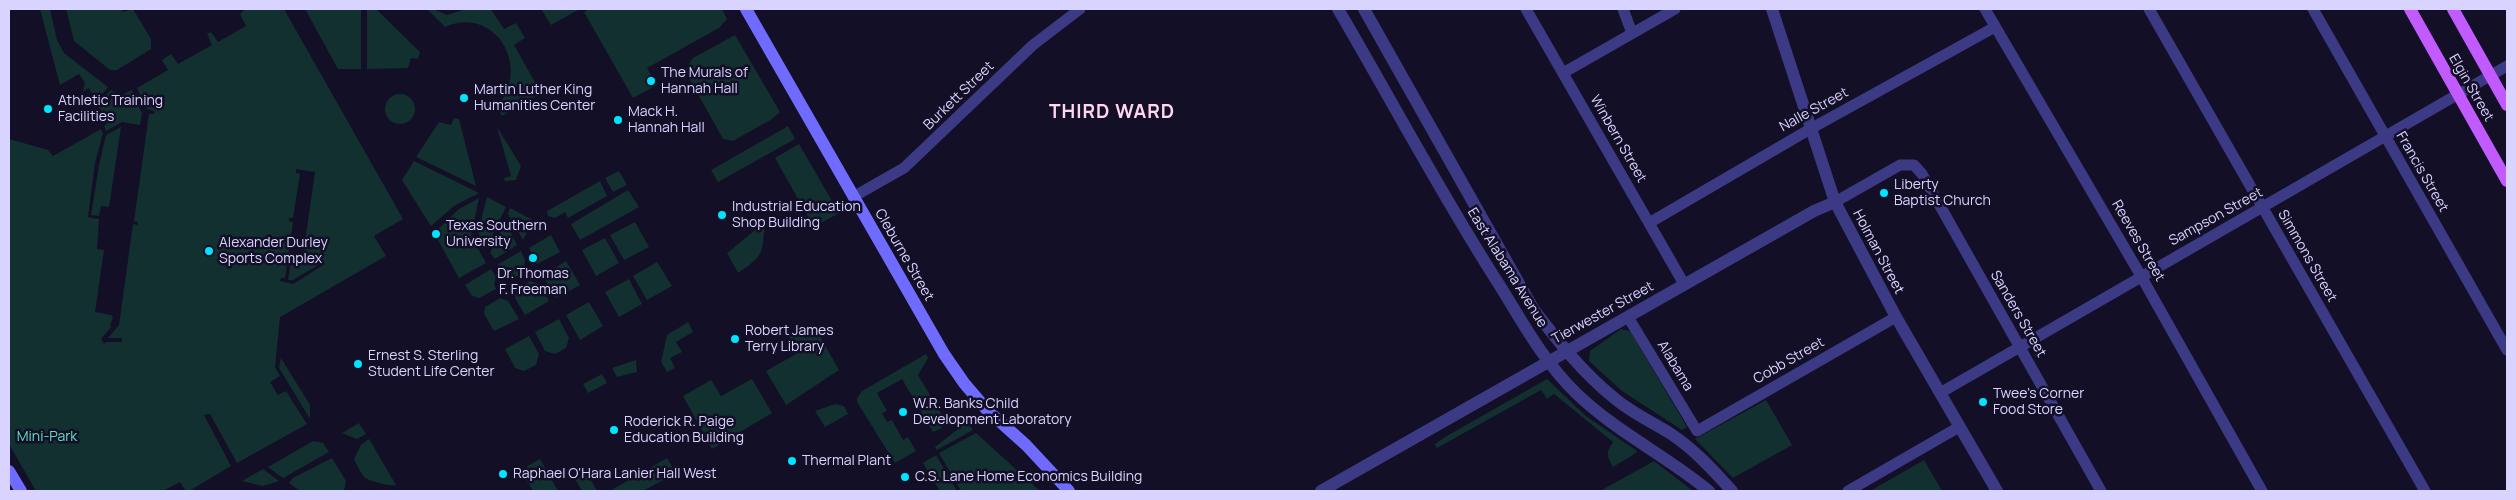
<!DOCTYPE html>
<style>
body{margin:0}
#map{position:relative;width:2516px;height:500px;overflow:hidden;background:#130f26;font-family:Manrope,sans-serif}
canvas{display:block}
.frame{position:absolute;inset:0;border:10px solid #d9d4ff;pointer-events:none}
</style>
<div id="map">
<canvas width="2516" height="500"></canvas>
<div class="frame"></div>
</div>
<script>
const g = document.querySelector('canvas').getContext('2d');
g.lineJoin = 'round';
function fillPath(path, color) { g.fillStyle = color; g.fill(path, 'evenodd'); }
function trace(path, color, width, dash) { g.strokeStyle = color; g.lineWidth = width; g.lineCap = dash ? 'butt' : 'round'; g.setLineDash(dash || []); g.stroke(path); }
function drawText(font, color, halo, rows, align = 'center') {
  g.font = font + ' Manrope,sans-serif'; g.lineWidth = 5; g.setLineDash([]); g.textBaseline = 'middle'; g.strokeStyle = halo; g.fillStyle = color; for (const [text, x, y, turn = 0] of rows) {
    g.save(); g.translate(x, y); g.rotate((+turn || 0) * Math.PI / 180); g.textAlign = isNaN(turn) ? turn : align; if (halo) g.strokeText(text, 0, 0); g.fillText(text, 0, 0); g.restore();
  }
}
fillPath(new Path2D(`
 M 40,9 L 50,9 L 57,40 L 64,53 L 108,87 L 96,102 L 89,88 L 83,91 L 85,83 L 79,74 L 60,85 Z
 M 66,9 L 122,9 L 123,12 L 133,9 L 151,39 L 151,49 L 117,70 L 110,70 L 74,41 Z
 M 245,9 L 284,9 L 403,219 L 374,236 L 386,256 L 280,317 L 275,367 L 280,376 L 270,382 L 278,395 L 286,391 L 307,424 L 237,463 L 210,414 L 204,415 L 231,466 L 189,491 L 186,491 L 180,482 L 163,491 L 36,491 L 9,444 L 9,139 L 48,150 L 53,156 L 101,129 L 103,133 L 95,163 L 88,217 L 99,219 L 97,249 L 104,250 L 95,312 L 111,315 L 113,317 L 110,326 L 112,326 L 101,339 L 104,344 L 106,342 L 122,342 L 122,338 L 108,338 L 119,325 L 133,224 L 138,225 L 138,222 L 134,221 L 149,114 L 154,114 L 155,111 L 147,109 L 137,88 L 168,70 L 162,60 L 171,54 L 178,64 L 212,45 L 207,34 L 211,32 L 218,42 L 246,26 L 240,14 ZM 296,169 L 315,172 L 302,262 L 291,261 L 288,280 L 293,280 L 320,264 L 322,266 L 293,284 L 280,281 L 281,278 L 285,278 L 293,222 L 289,221 L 289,218 L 293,218 L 300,174 L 296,173 Z
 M 305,9 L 361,9 L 361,69 L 338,69 Z
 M 367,9 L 376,9 L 420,52 L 418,59 L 411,58 L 408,68 L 367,69 Z
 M 427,9 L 433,9 L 447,15 L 466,9 L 491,9 L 504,29 L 516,23 L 525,38 L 514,45 L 541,93 L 502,116 L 497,107 C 533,65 493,5 445,27 Z
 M 541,9 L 580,9 L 551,25 Z
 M 589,9 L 722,9 L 727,19 L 719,28 L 647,68 L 657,85 L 633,98 L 584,12 Z
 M 735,35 L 780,112 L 772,119 L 733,141 L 723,139 L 685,71 L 693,58 Z
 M 111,90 L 120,96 L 132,90 L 142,114 L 140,125 L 122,122 L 106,131 L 104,126 L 108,123 L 97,104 Z
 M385 109a15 15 0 1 1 30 0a15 15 0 1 1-30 0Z
 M 454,118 L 459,119 L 476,186 L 416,157 L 439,122 L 451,125 Z
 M 788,126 L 795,139 L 718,182 L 711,170 Z
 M 121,127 L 109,207 L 101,206 L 99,216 L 91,215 L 99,165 L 106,135 Z
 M 497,127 L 521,166 L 516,180 L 505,181 L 504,178 L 511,176 Z
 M 799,144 L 839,213 L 814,227 L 775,158 Z
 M 414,161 L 479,193 L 454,206 L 431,226 L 402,180 Z
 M 619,171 L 627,185 L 613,192 L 605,178 Z
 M 600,181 L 607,196 L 568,218 L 565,212 L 555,218 L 548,216 L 547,211 Z
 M 628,190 L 639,207 L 580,240 L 571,224 Z
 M 487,197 L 506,207 L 486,248 L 478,232 Z
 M 479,198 L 471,236 L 486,263 L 459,278 L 434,233 L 459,209 Z
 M 510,208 L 533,220 L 523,240 L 508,214 Z
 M 505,221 L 517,245 L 495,259 L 490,253 Z
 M 635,222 L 649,247 L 624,260 L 610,235 Z
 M 765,222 C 762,253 765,255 738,273 L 727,253 Z
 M 551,235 L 560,252 L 537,264 L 529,248 Z
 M 605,238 L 619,263 L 596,276 L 582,250 Z
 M 521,251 L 525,260 L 524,267 L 526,271 L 512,279 L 510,276 L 501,273 L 497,265 Z
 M 566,261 L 580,285 L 556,298 L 545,280 L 548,272 Z
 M 657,262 L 672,286 L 647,300 L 633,276 Z
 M 491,269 L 496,277 L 494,284 L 496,289 L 479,298 L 472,296 L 465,285 Z
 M 629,279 L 642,304 L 619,317 L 605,292 Z
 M 530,281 L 539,284 L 549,301 L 525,315 L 515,298 L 517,289 Z
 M 500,298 L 508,301 L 519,319 L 494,331 L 484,314 L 485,307 Z
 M 589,302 L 603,326 L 580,340 L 566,315 Z
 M 559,319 L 569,338 L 566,348 L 555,354 L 545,351 L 535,332 Z
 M 688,322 L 693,332 L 676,342 L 682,352 L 670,358 L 675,368 L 667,372 L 661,362 L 667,335 Z
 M 813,324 L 839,370 L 786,405 L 766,371 L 798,353 L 789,337 Z
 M 1621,329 L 1630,331 L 1687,427 L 1682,430 L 1622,391 L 1589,361 L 1590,351 Z
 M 529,336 L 539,354 L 536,365 L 524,371 L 515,368 L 505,349 Z
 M 926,354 L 928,358 L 918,375 L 940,412 L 949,420 L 940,429 L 933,432 L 902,379 L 877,393 L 887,411 L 882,413 L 887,422 L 892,420 L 903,440 L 908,437 L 916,451 L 895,463 L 857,402 L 857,398 L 862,391 Z
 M 281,358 L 310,405 L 310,419 L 279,368 Z
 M 636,360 L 637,372 L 617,377 L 612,368 Z
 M 602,374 L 607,383 L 588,393 L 583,384 Z
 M 752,379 L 772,413 L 712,449 L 683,396 L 711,380 L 721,396 Z
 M 1547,379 L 1586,416 L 1637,451 L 1636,453 L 1613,467 C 1606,455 1606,453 1613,442 L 1554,394 L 1547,399 L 1541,390 L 1437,448 L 1435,444 L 1445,437 Z
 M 1766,400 L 1792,445 L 1733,478 L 1695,439 Z
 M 835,404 L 844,406 L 848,414 L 825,427 L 815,411 Z
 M 967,422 L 973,430 L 937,450 L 935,447 Z
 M 359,423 L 366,434 L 357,439 L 342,433 Z
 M 976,433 L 1040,491 L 961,491 L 939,453 Z
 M 369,439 L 396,485 C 392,487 368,481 364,477 C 360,472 357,465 354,459 L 361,445 Z
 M 313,441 L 323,443 L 329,452 L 283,478 L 268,467 Z
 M 936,455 L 957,491 L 940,491 L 923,463 Z
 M 332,458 L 346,481 L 344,491 L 300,491 L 289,483 L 293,478 Z
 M 667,458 L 676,473 L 643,491 L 610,491 Z
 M 540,459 L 558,491 L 533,491 L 521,470 Z
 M 1924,460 L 1942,491 L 1870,491 Z
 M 1654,461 L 1693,491 L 1600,491 Z
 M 263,469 L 279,481 L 263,486 L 242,481 Z
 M 585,470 L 597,491 L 582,491 L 574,477 Z`), '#12302f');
trace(new Path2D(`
 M 1526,9 L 1684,284
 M 1623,9 L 1632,33
 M 1985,9 L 2141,276 L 2262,491
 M 2149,9 L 2425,491
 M 2313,9 L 2507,350
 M 1563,73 L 1675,9
 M 853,197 L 904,168 L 1033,45 L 1080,9
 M 1835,202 L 1900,165 L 1914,165 L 1922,174 L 2101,491
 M 1649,223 L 1812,128 L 1995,27
 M 1628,317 L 1697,431 L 1896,317
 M 1940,393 L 2507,66
 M 1848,491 L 1959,427`), '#3d3a85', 11);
trace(new Path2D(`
 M 1338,9 C 1392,101 1442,196 1500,286 C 1523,323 1544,362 1576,393 C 1616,432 1667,456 1709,491
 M 1364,9 L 1534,310 C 1558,341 1582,372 1613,397 C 1630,412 1652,422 1671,434 C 1694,449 1714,471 1732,491
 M 1772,9 L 1835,202 L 1896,317 L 1997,491
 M 1321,491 L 1814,211 L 1835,202`), '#3d3a85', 12);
trace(new Path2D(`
 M 746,9 L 944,354 L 964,383 L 987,410 L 1026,445 L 1069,491
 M 9,471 L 21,491`), '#6f6bff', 12);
trace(new Path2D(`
 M 2410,9 L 2507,181
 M 2453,9 L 2507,105`), '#c25bff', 12);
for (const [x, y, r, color] of [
 [651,81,5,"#00e5ff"],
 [464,98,5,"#00e5ff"],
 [48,109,5,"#00e5ff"],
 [618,120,5,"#00e5ff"],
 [1884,193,5,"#00e5ff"],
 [722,215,5,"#00e5ff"],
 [436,234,5,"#00e5ff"],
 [209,251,5,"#00e5ff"],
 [533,258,5,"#00e5ff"],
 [735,339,5,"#00e5ff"],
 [358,364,5,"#00e5ff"],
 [1983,402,5,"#00e5ff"],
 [903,412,5,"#00e5ff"],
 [614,430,5,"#00e5ff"],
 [792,461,5,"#00e5ff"],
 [503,474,5,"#00e5ff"],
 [905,477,5,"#00e5ff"]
]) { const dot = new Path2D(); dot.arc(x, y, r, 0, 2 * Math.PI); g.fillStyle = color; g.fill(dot); trace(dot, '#130f26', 2); }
drawText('14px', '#d9d4ff', '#130f26', [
 ["The Murals of",661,73],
 ["Hannah Hall",661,89],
 ["Martin Luther King",474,90],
 ["Humanities Center",474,106],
 ["Athletic Training",58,101],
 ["Facilities",58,117],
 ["Mack H.",628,112],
 ["Hannah Hall",628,128],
 ["Liberty",1894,185],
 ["Baptist Church",1894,201],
 ["Industrial Education",732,207],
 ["Shop Building",732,223],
 ["Texas Southern",446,226],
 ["University",446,242],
 ["Alexander Durley",219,243],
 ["Sports Complex",219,259],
 ["Dr. Thomas",533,274,"center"],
 ["F. Freeman",533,290,"center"],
 ["Robert James",745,331],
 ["Terry Library",745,347],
 ["Ernest S. Sterling",368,356],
 ["Student Life Center",368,372],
 ["Twee's Corner",1993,394],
 ["Food Store",1993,410],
 ["W.R. Banks Child",913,404],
 ["Development Laboratory",913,420],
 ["Roderick R. Paige",624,422],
 ["Education Building",624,438],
 ["Thermal Plant",802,461],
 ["Raphael O'Hara Lanier Hall West",513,474],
 ["C.S. Lane Home Economics Building",915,477]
], 'left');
drawText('14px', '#d9d4ff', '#130f26', [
 ["Elgin Street",2471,88,60],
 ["Burkett Street",959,96,-44],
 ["Nalle Street",1814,110,-29],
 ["Winbern Street",1618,139,60],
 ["Francis Street",2422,172,60],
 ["Sampson Street",2216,217,-29],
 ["Reeves Street",2138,241,60],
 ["Holman Street",1878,252,62],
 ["Cleburne Street",904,255,60],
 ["Simmons Street",2307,256,60],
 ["East Alabama Avenue",1507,268,58],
 ["Tierwester Street",1603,313,-29],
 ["Sanders Street",2018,314,60],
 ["Cobb Street",1789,361,-30],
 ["Alabama",1675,366,59]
]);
drawText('14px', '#5fe0c0', '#130f26', [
 ["Mini-Park",47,437]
]);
g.letterSpacing = '1px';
drawText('bold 19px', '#ffd6f0', '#130f26', [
 ["THIRD WARD",1112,113]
]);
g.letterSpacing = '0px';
</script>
